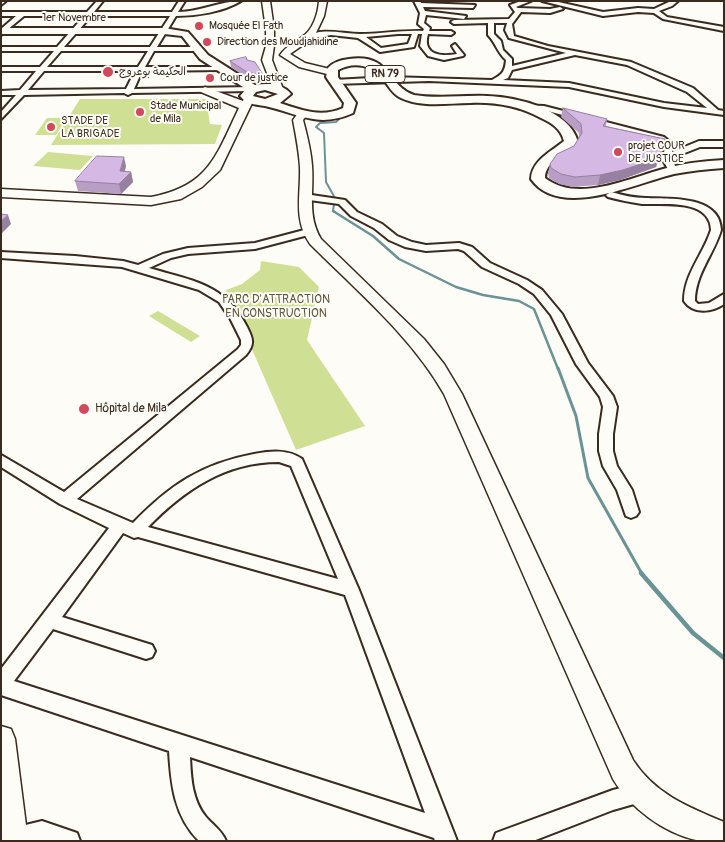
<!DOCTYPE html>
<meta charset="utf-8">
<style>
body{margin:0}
#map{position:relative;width:725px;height:842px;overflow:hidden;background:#fdfcf7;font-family:Pangolin,sans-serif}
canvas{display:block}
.frame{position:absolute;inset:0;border:2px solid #3b2a1e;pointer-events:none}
</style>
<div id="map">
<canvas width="725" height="842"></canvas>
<div class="frame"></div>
</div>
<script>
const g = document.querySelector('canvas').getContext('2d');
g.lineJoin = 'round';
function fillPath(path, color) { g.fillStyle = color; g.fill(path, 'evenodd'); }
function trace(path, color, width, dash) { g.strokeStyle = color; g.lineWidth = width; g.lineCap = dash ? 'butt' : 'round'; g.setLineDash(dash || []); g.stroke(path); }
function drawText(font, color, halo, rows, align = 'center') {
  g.font = font + ' Pangolin,"Playpen Sans Arabic",sans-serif'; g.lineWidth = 4; g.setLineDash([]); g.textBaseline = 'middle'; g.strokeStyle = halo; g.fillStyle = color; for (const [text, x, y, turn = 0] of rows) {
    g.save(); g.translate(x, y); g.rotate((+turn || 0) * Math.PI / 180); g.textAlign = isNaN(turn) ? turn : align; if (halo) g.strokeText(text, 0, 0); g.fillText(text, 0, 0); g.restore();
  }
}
fillPath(new Path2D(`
 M 80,99 L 206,99 L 210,124 L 222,125 L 215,144 L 51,145 Z
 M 47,118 L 67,118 L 56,135 L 35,135 Z
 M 48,152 L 93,156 L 80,170 L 33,166 Z
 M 261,261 L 299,267 L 319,287 L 307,340 L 365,426 L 296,450 L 226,290 L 242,284 L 260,270 Z
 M 158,311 L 200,336 L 191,342 L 149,316 Z`), '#cfe094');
trace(new Path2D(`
 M 335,212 L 333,211 L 335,198 L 326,182 L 324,133 L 316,127 L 320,123 L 336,122 L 339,119`), '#6a9395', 2);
trace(new Path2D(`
 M 333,211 L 373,236 L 399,259 L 456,287 L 483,295 L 519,301 L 534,309 L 558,369`), '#6a9395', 2.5);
trace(new Path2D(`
 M 558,368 L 576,416 L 588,478 L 642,574`), '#6a9395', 3);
trace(new Path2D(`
 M 641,573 L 693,633 L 724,658`), '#6a9395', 4.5);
const street = new Path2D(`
 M 1,1 L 6,1 L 1,5 Z
 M 97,1 L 103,1 L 94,12 L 172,12 L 179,1 L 185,1 L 178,12 C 200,12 220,1 241,1 C 223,12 196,16 176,16 L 157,47 L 196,47 L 199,49 L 196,51 L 154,51 L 145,67 L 223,67 L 225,68 L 225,70 L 142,71 L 134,89 L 252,87 L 256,89 L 252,91 L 132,93 L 128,95 L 124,93 L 24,95 L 1,119 L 1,112 L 16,95 L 1,95 L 1,91 L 20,90 L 36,71 L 1,71 L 1,67 L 40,67 L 54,51 L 1,51 L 1,47 L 57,47 L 84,16 L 24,16 L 1,35 L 1,29 L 16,16 L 1,16 L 1,12 L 87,12 ZM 91,16 L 170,16 L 150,47 L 64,47 ZM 61,51 L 148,51 L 138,67 L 47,67 ZM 44,71 L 135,71 L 126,89 L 28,90 Z
 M 414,1 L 420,1 L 421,3 L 475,5 L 473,8 L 423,7 L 425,11 L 466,16 L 464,19 L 426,15 L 424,23 L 430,28 L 429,31 L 451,31 L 454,33 L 451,35 L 428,34 C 422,55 441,57 457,54 L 452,46 L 455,44 L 464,55 L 463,56 L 444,60 L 428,56 L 420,46 L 422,34 L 418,34 L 414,47 L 380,52 L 358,38 L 331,35 L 309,39 L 306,37 C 322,27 342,34 360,34 C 381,34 402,30 423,31 L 424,29 L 418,24 L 420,13 ZM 398,34 L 412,34 L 408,44 L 381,48 L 366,37 Z
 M 521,1 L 531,1 L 516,7 L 518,8 L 550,9 L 560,7 L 563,9 L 550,13 L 521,12 L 512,24 L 514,36 L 548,46 L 631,62 L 693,88 L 718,110 L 724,111 L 724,115 L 664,107 L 569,87 L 429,81 L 334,84 L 330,82 L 334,80 L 389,77 L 492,80 C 503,74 505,71 506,60 C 497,52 496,43 488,35 L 488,23 L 454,24 L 451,22 L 454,20 L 509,19 L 515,12 L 510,5 ZM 494,23 L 507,23 L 505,30 L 509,38 L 566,53 L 512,66 L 512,59 L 503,50 L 501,41 L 494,34 ZM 575,55 L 627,65 L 687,92 L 707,108 L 664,103 L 569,83 L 503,80 L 508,78 L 512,70 Z
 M 542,1 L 554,1 L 603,12 L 638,8 L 654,9 L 671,1 L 678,1 L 672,6 L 659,11 L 667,17 L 724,27 L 724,31 L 663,19 L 654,13 L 638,12 L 603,16 Z
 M 520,105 L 544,106 L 664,137 L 673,145 L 672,152 L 699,141 L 724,141 L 724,147 L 700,147 L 672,158 L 677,171 L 673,174 L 670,173 L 663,160 L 665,146 L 658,141 L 544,110 L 520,109 Z
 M 611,192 C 622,195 634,198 646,198 C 669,199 720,195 721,230 C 714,254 695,274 695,301 L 698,304 L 709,303 L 724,294 L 724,304 C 711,313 693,314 684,301 C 684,274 703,255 711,230 C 710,198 662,205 642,204 C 630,202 619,200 608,197 L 606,195 Z
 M 305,194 L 345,200 L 357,212 L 382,224 L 397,236 L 412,242 L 426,245 L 459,243 L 472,247 L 490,263 L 527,280 L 542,290 L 562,314 L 588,363 L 613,396 L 617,407 L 613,434 L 613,451 L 617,466 L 632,490 L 639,512 L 636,516 L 631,518 L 626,516 L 617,490 L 603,466 L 599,451 L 599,434 L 603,407 L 600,397 L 576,364 L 551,315 L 534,294 L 519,284 L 482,267 L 464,251 L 458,249 L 426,251 L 405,247 L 389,240 L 374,228 L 351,216 L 339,204 L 302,199 L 300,197 Z
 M 308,229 L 312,230 L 312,234 L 255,249 L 188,254 L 171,258 L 149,268 C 192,281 225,283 247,327 C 253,339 255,344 246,355 L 77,499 L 133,523 C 170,485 201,464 254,454 C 270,451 288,449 302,459 L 359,590 L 457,841 L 435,841 L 434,838 L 190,757 C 191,778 192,800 206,817 C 213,825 222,831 226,841 L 199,841 C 174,816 171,784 169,751 L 1,695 L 1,669 L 109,528 L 60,504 L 1,467 L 1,455 L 64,492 L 238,349 L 241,345 L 241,340 L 230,318 L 219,302 L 199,290 L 122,267 L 1,258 L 1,252 L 75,256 L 123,261 L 138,265 L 163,254 L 188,248 L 255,243 ZM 279,462 L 291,466 L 338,579 L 148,527 C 184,490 225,462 279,462 ZM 123,533 L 134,538 L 138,537 L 345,595 L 425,813 L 14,681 L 53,629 L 146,659 L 152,657 L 155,651 L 152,645 L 62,617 Z
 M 641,783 L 648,786 L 651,793 L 648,800 L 613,810 L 533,841 L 493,841 L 496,833 L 504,830 L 613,790 Z
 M 42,821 L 77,833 L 80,841 L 3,841 L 2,838 L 5,830 Z`);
const secondary = new Path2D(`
 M 262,1 L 270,1 L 274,29 L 274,46 L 272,60 L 283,89 L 278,92 L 273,89 L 262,60 L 266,46 L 266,29 Z
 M 319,1 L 327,1 L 324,16 L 316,33 L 310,40 L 290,54 L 305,63 L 334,70 L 336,72 L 331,75 L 299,67 L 280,55 C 286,46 294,43 302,37 C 313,30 318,14 319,1 Z
 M 205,87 L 243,101 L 245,97 L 249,96 L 254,99 L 220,170 L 202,187 L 181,199 L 151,205 L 1,197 L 1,189 L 151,197 C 209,186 216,156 239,108 L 201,92 L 200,90 Z
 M 302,112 L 307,115 L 303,120 C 307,135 311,151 312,166 C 314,191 307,216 321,239 L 424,339 L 444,364 L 462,394 L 633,760 C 655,794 688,807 724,822 L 724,841 C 715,841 705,842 696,840 C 664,833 630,808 613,779 L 444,394 C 411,336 357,291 310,244 C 293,219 301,195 300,167 C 299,151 296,136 293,120 L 298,113 Z
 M 1,726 L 11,729 L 15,739 L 28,841 L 1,841 Z`);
const primary = new Path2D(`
 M 1,28 L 164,28 L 188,32 L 208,55 L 255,85 C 268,83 282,83 291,94 L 280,103 C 301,110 321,118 343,108 L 344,103 L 326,77 L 328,68 C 333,62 341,60 349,59 C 391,53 387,86 414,95 C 438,99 463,95 487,96 C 517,97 569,109 578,142 L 576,145 C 565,154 545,162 545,178 C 579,204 630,177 667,168 C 685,163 705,161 724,160 L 724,168 C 707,169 690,171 674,174 C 636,183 560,220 531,179 C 532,160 551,152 564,141 C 561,129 552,123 541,118 C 519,106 495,102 470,103 C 448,103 422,108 401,98 C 392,94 389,86 383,79 C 372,65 354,61 338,70 L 338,77 L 356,103 L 353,113 C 319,128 301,115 269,107 C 258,104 248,106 240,96 L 246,89 L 200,59 L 182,36 L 164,34 L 1,34 ZM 265,90 L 278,94 L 265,99 L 253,96 L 256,92 Z`);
trace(street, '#3b2a1e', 4);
trace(secondary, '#3b2a1e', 3);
trace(primary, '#3b2a1e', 4);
fillPath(street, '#fdfcf7');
fillPath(secondary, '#fdfcf7');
fillPath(primary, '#fdfcf7');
fillPath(new Path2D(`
 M 247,60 L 264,76 L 265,82 L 248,78 L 231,67 L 230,61 Z
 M 563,108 L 607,119 L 606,126 L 665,139 L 656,167 L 620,180 L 598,185 L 573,187 L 559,184 L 549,178 L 548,173 L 550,164 L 574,146 L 579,137 L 579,133 L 561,117 Z
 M 126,166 L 125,171 L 131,172 L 133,182 L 121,194 L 78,191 L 75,181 Z`), '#b89ec5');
fillPath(new Path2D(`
 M 665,139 L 656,167 L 620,180 L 598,185 L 600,175 Z
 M 124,157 L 126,166 L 122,180 L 131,172 L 133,182 L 121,194 L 119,184 L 120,171 Z
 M 8,215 L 11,224 L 1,234 L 1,221 Z`), '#9681a0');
const building = new Path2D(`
 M 246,57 L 247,60 L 255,62 L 264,76 L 247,72 L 230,61 Z
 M 563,108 L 607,119 L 603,126 L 665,139 L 659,158 L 623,170 L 600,175 L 575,177 L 561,174 L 551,168 L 550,164 L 557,154 L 574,146 L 582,133 L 581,124 Z
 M 97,156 L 124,157 L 120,171 L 131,172 L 119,184 L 75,181 Z
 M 1,214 L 8,215 L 1,221 Z`);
fillPath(building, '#d6b8e5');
trace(building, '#9681a0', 1);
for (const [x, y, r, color] of [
 [199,26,5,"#d1495b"],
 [207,42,5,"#d1495b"],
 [108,72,6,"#d1495b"],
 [210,78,5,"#d1495b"],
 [140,112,5,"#d1495b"],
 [51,127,5,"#d1495b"],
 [618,152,5,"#d1495b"],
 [84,409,6,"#d1495b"]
]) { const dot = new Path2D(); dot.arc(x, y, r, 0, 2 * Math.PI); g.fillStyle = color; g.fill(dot); trace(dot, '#fdfcf7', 2); }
drawText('11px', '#3b2a1e', '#fdfcf7', [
 ["1er Novembre",74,18]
]);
drawText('11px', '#3b2a1e', '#fdfcf7', [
 ["Mosquée El Fath",209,26],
 ["Direction des Moudjahidine",217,42],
 ["الحكيمة بوعروج",119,72],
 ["Cour de justice",220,78],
 ["Stade Municipal",150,106],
 ["de Mila",150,119],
 ["STADE DE",61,121],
 ["LA BRIGADE",61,134],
 ["projet COUR",628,146],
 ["DE JUSTICE",628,159]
], 'left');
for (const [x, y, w] of [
 [385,74,40]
]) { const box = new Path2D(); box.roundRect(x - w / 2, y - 8.5, w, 17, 4); g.fillStyle = '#fdfcf7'; g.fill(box); trace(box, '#3b2a1e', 1); }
drawText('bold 11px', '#3b2a1e', null, [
 ["RN 79",385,74]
]);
drawText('12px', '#60583c', '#fdfcf7', [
 ["PARC D'ATTRACTION",276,300],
 ["EN CONSTRUCTION",276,314]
]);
drawText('12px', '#3b2a1e', '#fdfcf7', [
 ["Hôpital de Mila",95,409]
], 'left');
</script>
